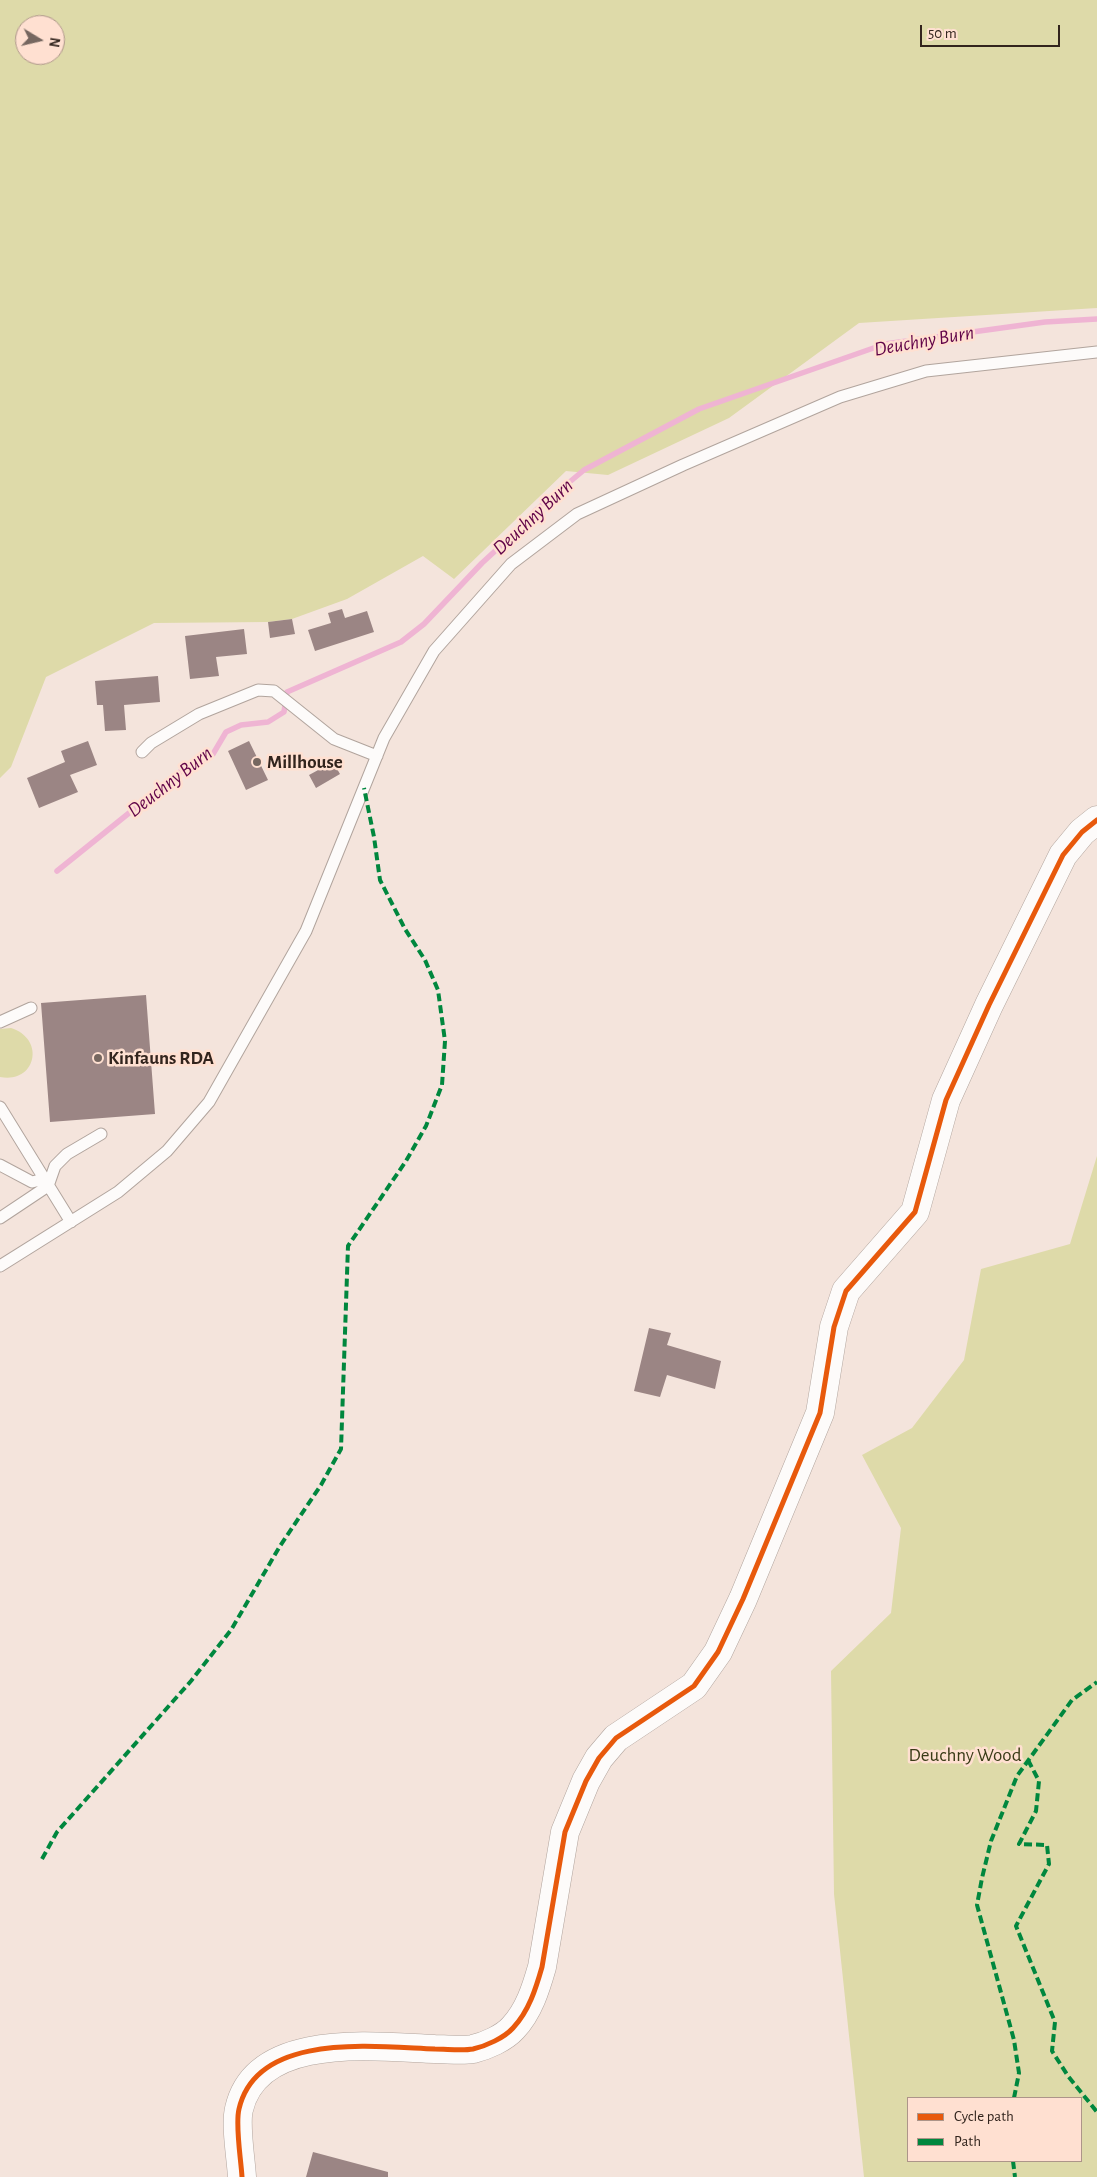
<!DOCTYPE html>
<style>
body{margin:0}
#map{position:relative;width:1097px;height:2177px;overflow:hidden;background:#f4e4dc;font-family:"Alegreya Sans",sans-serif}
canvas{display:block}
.legend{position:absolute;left:907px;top:2097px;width:175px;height:65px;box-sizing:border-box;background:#ffe0d1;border:1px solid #ad9589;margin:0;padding:6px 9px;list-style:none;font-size:15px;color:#32241d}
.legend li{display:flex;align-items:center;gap:10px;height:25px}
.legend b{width:25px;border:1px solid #ad9589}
.north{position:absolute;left:15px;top:15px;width:50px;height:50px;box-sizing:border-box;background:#ffe0d1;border:1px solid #ad9589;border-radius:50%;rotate:99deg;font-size:14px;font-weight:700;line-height:20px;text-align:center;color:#32241d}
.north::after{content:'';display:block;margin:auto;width:18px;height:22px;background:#766760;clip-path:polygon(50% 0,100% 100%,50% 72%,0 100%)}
.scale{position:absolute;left:920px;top:25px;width:140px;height:22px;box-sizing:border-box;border:2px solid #32241d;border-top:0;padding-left:6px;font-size:15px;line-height:18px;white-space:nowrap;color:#32241d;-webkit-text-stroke:4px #ffe0d1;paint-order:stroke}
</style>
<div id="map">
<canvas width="1097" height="2177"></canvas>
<ul class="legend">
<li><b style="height:6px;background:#e8590c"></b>Cycle path</li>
<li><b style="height:6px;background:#00873e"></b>Path</li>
</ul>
<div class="north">N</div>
<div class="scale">50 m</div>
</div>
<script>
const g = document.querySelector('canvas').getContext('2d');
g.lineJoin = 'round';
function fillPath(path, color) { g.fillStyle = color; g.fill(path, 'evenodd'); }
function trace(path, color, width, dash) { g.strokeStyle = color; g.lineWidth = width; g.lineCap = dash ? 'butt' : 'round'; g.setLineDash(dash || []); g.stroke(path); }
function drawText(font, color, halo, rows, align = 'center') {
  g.font = font + ' "Alegreya Sans",sans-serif'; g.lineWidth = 5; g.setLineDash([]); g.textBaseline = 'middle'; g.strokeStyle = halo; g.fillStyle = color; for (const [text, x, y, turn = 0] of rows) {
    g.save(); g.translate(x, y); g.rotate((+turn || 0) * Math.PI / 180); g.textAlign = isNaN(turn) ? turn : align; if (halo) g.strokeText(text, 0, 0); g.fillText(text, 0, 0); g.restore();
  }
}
fillPath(new Path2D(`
 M 0,0 L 1097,0 L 1097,308 L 859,323 L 729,418 L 608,475 L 566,471 L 454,579 L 423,556 L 347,599 L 292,619 L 268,622 L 154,623 L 46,677 L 11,767 L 0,778 ZM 25,25 L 55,25 L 55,55 L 25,55 Z
 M 11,1028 C 46,1039 36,1084 0,1077 L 0,1029 Z
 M 1097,1156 L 1097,2177 L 864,2177 L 834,1894 L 831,1671 L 891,1613 L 901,1528 L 862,1455 L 912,1428 L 964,1360 L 981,1269 L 1070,1244 ZM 908,2098 L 1081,2098 L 1081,2161 L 908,2161 Z`), '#dedaa9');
trace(new Path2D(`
 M 57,871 L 180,772 L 213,754 L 226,732 L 241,725 L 268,722 L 284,712 L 287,692 L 401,642 L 424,624 L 482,563 L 518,530 L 536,510 L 584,470 L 699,409 L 885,344 L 1045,322 L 1097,319`), '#efb4d3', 5.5);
fillPath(new Path2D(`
 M 342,609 L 345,618 L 367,611 L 374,632 L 315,651 L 308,630 L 331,623 L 328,613 Z
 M 292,619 L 295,634 L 270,638 L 268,622 Z
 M 244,629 L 247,654 L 216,657 L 219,676 L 190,679 L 185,636 Z
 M 158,676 L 160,702 L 124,705 L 126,730 L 105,731 L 103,705 L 97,705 L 95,681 Z
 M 88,741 L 97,765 L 70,775 L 78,792 L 39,808 L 27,778 L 65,762 L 61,751 Z
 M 249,741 L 268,780 L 246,790 L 228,751 Z
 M 333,762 L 340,774 L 316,788 L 309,775 Z
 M 146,995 L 155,1114 L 50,1122 L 41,1003 Z
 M 649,1328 L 671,1333 L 667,1345 L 721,1361 L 715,1389 L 667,1375 L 660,1397 L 634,1391 Z
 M 313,2152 L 388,2172 L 388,2177 L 306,2177 Z`), '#9b8584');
const service = new Path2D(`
 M 142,752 L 151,743 L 199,714 L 258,690 L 274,691 L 334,739 L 377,756
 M 0,1022 L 31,1008
 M 0,1107 L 71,1222
 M 0,1165 L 32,1182 L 44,1179
 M 0,1218 L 48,1186 L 55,1166 L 67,1154 L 101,1134
 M 0,1266 L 118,1192 L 167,1151 L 209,1102 L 306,931 L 384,738 L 434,651 L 511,564 L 577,514 L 683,465 L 840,397 L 926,371 L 1097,352`);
const tertiary = new Path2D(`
 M 242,2177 C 241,2159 235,2125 239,2109 C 257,2031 376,2047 435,2049 C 447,2049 462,2051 473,2049 C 486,2046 504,2038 513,2028 C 529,2011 536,1988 542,1967 L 565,1832 L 586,1781 L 599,1758 L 616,1738 L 694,1686 L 718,1652 L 743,1599 L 820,1413 L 834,1327 L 846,1291 L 915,1212 L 946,1100 L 989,1005 L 1063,855 L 1082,832 L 1097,820`);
trace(service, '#b1a49d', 13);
trace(tertiary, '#b1a49d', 29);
trace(service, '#fdfbfa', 11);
trace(tertiary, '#fdfbfa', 28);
trace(new Path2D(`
 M 1028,1760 L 1039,1781 L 1036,1811 L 1019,1844 L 1047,1845 L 1049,1864 L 1016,1926 L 1055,2022 L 1052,2051 L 1068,2076 L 1097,2112
 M 42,1859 L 57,1832 L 191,1681 L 231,1630 L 280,1546 L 321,1485 L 341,1449 L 348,1246 L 406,1161 L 426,1126 L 442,1085 L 445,1041 L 438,990 L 425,960 L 405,929 L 380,880 L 374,837 L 364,788
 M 1014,2098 L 1019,2073 L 1014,2040 L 977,1905 L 982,1878 L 991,1841 L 1017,1776 L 1072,1700 L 1097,1682
 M 1013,2161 L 1015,2177`), '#00873e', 4, [8, 4]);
trace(new Path2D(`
 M 242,2177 C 241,2159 235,2125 239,2109 C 257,2031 376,2047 435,2049 C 447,2049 462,2051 473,2049 C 486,2046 504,2038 513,2028 C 529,2011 536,1988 542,1967 L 565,1832 L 586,1781 L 599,1758 L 616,1738 L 694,1686 L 718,1652 L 743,1599 L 820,1413 L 834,1327 L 846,1291 L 915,1212 L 946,1100 L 989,1005 L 1063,855 L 1082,832 L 1097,820`), '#e8590c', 5);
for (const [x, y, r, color] of [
 [257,762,5,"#766760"],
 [98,1058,5,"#766760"]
]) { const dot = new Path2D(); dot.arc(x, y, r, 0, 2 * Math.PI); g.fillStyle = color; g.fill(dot); trace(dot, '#ffe0d1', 2); }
drawText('bold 19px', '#32241d', '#ffe0d1', [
 ["Millhouse",267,762],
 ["Kinfauns RDA",108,1058]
], 'left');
drawText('19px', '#3a3b17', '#ffe0d1', [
 ["Deuchny Wood",965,1755]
]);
drawText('italic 20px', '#610448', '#ffe0d1', [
 ["Deuchny Burn",924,341,-10],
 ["Deuchny Burn",533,517,-43],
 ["Deuchny Burn",170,782,-38]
]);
</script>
